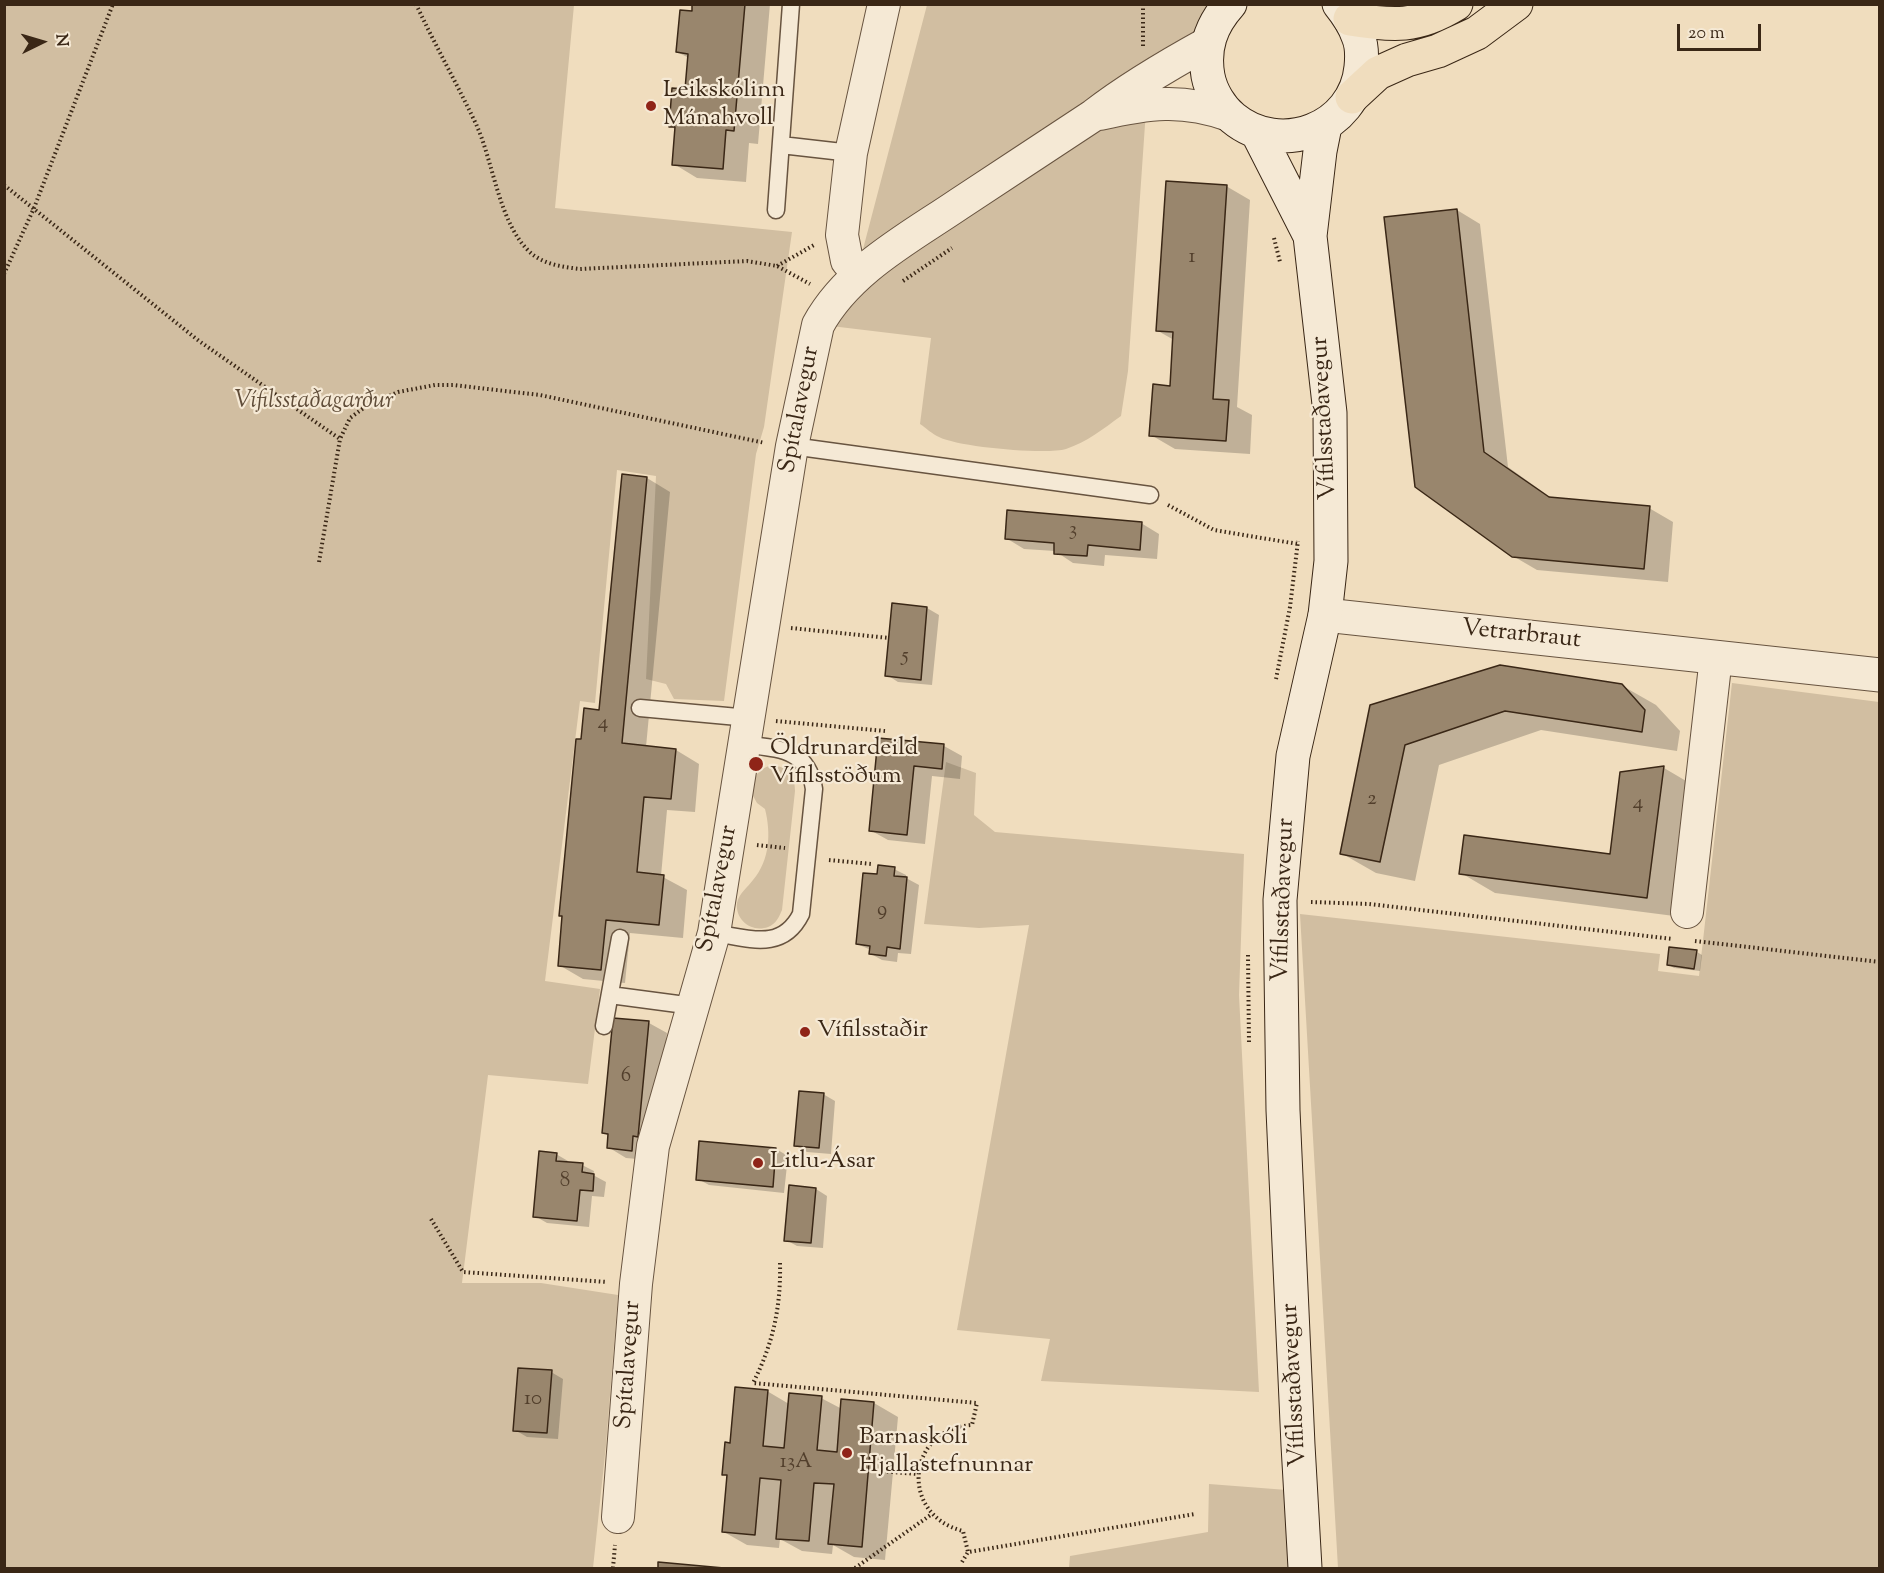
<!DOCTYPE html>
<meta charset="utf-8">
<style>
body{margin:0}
#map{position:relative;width:1884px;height:1573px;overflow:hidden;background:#f0ddbe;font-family:"Sorts Mill Goudy",serif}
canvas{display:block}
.frame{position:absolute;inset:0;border:6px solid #3a2716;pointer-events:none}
.north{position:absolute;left:12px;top:12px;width:60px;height:60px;-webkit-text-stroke:4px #f5e9d5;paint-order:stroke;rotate:85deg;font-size:16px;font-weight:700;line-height:24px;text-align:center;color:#3a2716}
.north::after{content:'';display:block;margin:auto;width:21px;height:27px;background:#3a2716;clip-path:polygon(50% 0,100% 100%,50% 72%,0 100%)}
.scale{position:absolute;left:1677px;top:24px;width:84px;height:27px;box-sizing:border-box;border:3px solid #3a2716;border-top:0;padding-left:8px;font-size:18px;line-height:21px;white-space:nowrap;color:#3a2716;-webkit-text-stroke:4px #f5e9d5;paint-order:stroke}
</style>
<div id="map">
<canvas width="1884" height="1573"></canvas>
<div class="frame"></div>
<div class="north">N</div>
<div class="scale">20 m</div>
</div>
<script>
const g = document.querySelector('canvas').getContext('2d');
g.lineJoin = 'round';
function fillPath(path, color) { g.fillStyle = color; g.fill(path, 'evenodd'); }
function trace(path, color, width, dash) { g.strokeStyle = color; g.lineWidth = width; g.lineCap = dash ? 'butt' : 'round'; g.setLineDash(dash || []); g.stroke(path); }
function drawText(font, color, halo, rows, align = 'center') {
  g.font = font + ' "Sorts Mill Goudy",serif'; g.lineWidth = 4.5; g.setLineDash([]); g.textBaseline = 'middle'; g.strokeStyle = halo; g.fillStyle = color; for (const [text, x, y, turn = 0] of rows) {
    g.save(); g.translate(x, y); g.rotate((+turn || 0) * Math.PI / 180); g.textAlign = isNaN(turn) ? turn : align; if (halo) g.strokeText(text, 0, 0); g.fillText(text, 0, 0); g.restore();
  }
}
fillPath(new Path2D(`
 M 4,5 L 574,5 L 555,208 L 792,232 L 764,427 L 756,454 L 724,701 L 674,699 L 666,684 L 646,679 L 656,476 L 617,470 L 595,703 L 580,701 L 545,981 L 600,989 L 588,1084 L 488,1075 L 462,1283 L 541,1283 L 618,1295 L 606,1445 L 593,1568 L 5,1568 Z
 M 927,5 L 1211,5 L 1193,34 L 862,253 Z
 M 1146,110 L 1128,371 L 1121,416 C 1103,429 1087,442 1066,449 C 1046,455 958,447 939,437 C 932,434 926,428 920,424 L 931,338 L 831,326 L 867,285 L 1080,131 Z
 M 1732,683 L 1879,702 L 1879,1568 L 1338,1568 L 1300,914 L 1660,954 L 1658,971 L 1699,976 Z
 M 946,762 L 976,773 L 974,815 L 995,832 L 1244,854 L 1239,995 L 1259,1392 L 1041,1381 L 1050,1339 L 957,1330 L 1029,925 L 979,928 L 924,924 Z
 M 772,765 C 788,767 795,775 795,791 L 782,910 C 779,917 776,924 768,927 C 752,933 735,920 737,903 C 739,893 748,887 753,880 C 770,860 771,833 765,809 L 757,803 L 752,794 C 754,778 755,770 772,765 Z
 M 1209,1484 L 1287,1490 L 1289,1568 L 1069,1568 L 1070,1556 L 1208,1532 Z`), '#d1bea1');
fillPath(new Path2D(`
 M 694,4 L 770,4 L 758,144 L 749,143 L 746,182 L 697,178 L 674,164 L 677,130 L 670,126 L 687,91 L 689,58 L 677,52 L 693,13 Z
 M 1226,186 L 1250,200 L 1237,407 L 1252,415 L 1250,454 L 1175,449 L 1151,435 L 1171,387 L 1174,340 L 1158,331 Z
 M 1457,210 L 1480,224 L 1508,467 L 1553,499 L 1649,508 L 1673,522 L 1668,582 L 1537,570 L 1513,556 L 1416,487 Z
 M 647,478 L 670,492 L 646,747 L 676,750 L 699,764 L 695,812 L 667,810 L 661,876 L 687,890 L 683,938 L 630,933 L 625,983 L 583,979 L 559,965 L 582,741 L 600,712 Z
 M 1141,523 L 1159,534 L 1157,559 L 1105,555 L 1104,566 L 1073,563 L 1055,551 L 1024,549 L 1006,538 Z
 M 893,605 L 927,608 L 939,615 L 932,685 L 898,682 L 887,675 Z
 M 1621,685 L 1656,705 L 1680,731 L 1677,751 L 1541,730 L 1439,765 L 1415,881 L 1376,873 L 1341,853 L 1372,706 Z
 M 879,739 L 944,746 L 962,756 L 960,779 L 932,776 L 925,844 L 888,840 L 870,830 Z
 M 1664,768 L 1698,788 L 1682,917 L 1495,893 L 1461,873 L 1611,855 Z
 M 894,869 L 906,875 L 906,878 L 919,885 L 911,954 L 898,953 L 897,962 L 882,960 L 871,954 L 871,950 L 857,944 L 878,876 Z
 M 1697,952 L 1702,955 L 1700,971 L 1674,968 L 1669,965 Z
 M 649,1023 L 667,1033 L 656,1146 L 649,1160 L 626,1158 L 608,1147 L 609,1136 L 604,1133 Z
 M 823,1094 L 835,1101 L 831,1154 L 807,1152 L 796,1145 Z
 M 776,1149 L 788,1156 L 784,1193 L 709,1185 L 698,1179 Z
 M 556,1154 L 568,1161 L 568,1163 L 582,1165 L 594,1171 L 593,1175 L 606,1182 L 604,1197 L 592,1196 L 589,1227 L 547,1223 L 535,1216 Z
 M 816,1189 L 827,1196 L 823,1248 L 797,1246 L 786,1240 Z
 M 551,1372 L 563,1379 L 558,1439 L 527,1437 L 515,1430 Z
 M 767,1391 L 789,1404 L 821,1398 L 842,1409 L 874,1403 L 898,1417 L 885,1560 L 854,1557 L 833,1545 L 832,1554 L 802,1551 L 780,1539 L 779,1548 L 747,1545 L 724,1532 L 729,1477 L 723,1474 L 731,1444 Z
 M 660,1564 L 708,1568 L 659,1568 Z`), '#0003');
const building = new Path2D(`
 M 692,4 L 745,4 L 734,131 L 726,130 L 723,169 L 672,165 L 675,127 L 669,127 L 672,88 L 685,89 L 688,54 L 676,52 L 680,10 L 692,11 Z
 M 1166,181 L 1227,185 L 1213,399 L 1229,400 L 1226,441 L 1149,436 L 1153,384 L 1170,386 L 1173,332 L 1156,331 Z
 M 1457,209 L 1484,452 L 1549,497 L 1650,506 L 1644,569 L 1512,557 L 1415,487 L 1384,217 Z
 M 622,474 L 647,477 L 622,743 L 676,749 L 671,799 L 644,797 L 637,872 L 664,875 L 659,925 L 606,920 L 601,970 L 558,966 L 562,916 L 559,916 L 576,739 L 581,739 L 584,708 L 599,710 Z
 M 1007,510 L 1142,522 L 1140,550 L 1088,545 L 1087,556 L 1054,554 L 1054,543 L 1005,539 Z
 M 892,603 L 927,607 L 921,680 L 885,676 Z
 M 1500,665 L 1622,684 L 1645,710 L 1642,732 L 1505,711 L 1405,745 L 1380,862 L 1340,854 L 1370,705 Z
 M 878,738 L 944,744 L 942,769 L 914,766 L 907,835 L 869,831 Z
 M 1664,766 L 1647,898 L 1459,874 L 1464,835 L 1610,854 L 1620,772 Z
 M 878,865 L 895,867 L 894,876 L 907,877 L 900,949 L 887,947 L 886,956 L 869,954 L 870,946 L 856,944 L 863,873 L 877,874 Z
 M 1669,947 L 1697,950 L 1694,969 L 1667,965 Z
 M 613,1018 L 649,1021 L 638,1137 L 633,1136 L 632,1151 L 607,1148 L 608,1134 L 602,1133 Z
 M 799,1091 L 824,1093 L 819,1148 L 794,1146 Z
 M 699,1141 L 776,1148 L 773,1187 L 696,1180 Z
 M 539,1151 L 557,1153 L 556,1161 L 583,1163 L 582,1172 L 594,1174 L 593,1191 L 580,1190 L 577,1221 L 533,1217 Z
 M 789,1185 L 816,1188 L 811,1243 L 784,1241 Z
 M 518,1368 L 552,1370 L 547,1433 L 513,1431 Z
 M 735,1387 L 768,1390 L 763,1446 L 784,1448 L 789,1393 L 822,1396 L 817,1450 L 837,1452 L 841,1399 L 874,1402 L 862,1547 L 828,1544 L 834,1484 L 814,1483 L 809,1541 L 776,1539 L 781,1480 L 760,1478 L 755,1535 L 722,1532 L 727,1475 L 722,1475 L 725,1442 L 730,1443 Z
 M 658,1562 L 724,1568 L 658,1568 Z`);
fillPath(building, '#99866d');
trace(building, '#3a2716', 1.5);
const service = new Path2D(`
 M 781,145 L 851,153
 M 776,210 L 791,4
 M 792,446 L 1150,495
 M 640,708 L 749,718
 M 714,933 C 748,938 782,952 801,914 L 814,789 C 808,748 778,749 744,744
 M 610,995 L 693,1006
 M 604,1026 L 620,938`);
const minor = new Path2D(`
 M 1100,114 C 1148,103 1182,98 1229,115
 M 859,274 L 847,261 L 842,235 L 851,153 L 884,4
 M 1687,912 L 1716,657
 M 618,1517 L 636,1284 L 653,1146 L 714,933 L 792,446 L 818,325 C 848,270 909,238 959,204 C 1004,174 1049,145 1094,115 C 1130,87 1168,65 1208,43`);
const tertiary = new Path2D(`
 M 1325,615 L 1880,675`);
const secondary = new Path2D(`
 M 1230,4 C 1211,25 1203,48 1208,76 C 1211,92 1221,108 1233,118 C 1280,157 1355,129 1361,67 C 1362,57 1362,45 1358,36 C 1354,24 1347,14 1339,4
 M 1257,132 L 1310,236
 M 1305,1568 L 1298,1445 L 1283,1110 L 1280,900 L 1293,756 L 1325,615 L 1331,561 L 1330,413 L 1310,236 L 1320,151 L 1325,126`);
const trunk = new Path2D(`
 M 1350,19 C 1393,26 1417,28 1456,4
 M 1352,97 L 1378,73 L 1407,60 L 1438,51 L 1477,33 L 1516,4`);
trace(service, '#685440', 19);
trace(minor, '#685440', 34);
trace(tertiary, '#685440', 35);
trace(secondary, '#3a2716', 35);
trace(trunk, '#3a2716', 35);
trace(new Path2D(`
 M 416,4 C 435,45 457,84 476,124 C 494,163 499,226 532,254 C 546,265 564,267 580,269 L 747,261 L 777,266 L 810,284
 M 1143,46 L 1143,4
 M 4,185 L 199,341 L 340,439 L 350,418 L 365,407 L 398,392 L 435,385 L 453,385 L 540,395 L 765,443
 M 1274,238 L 1280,262
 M 777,266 L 814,245
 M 4,274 L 34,208 L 113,4
 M 903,281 L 952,248
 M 1168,505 L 1214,530 L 1298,544
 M 319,562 L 340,439
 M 791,628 L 889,638
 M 1276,679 L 1290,607 L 1298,541
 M 776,721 L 885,731
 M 757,845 L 785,848
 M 829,860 L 872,864
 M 1311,902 L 1369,904 L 1673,939
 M 1695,941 L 1880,962
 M 1248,955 L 1249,1043
 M 431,1219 L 463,1272 L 607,1282
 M 780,1263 C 781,1307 773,1344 753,1383 L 977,1403 L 972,1425 C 906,1429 899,1515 963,1531 L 968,1552 L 1195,1514
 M 878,1471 L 918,1474
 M 962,1562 L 968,1552
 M 613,1568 L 615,1545
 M 855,1568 L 932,1514`), '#3a2716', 4, [1.5, 3]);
trace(service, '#f5e9d5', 16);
trace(minor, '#f5e9d5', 32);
trace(tertiary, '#f5e9d5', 33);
trace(secondary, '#f5e9d5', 33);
trace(trunk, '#f0ddbe', 33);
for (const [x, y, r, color] of [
 [651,106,6,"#8f2418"],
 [756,764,8,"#8f2418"],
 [805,1032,6,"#8f2418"],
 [758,1163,6,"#8f2418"],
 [847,1453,6,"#8f2418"]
]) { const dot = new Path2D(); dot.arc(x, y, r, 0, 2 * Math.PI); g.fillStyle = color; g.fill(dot); trace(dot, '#f5e9d5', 2); }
drawText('21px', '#523f2c', null, [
 ["1",1192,258],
 ["3",1073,531],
 ["5",905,657],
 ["4",603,724],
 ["2",1372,800],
 ["4",1638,804],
 ["9",882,911],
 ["6",626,1077],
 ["8",565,1182],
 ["10",533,1400],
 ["13A",796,1463]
]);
drawText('24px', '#3a2716', '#f5e9d5', [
 ["Leikskólinn",663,92],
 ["Mánahvoll",663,120],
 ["Öldrunardeild",770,750],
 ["Vífilsstöðum",770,778],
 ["Vífilsstaðir",817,1032],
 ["Litlu-Ásar",770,1163],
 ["Barnaskóli",859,1439],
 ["Hjallastefnunnar",859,1467]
], 'left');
drawText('italic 24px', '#604d39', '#f5e9d5', [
 ["Vífilsstaðagarður",314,403]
]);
drawText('24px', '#3a2716', '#f5e9d5', [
 ["Spítalavegur",801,410,-79],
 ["Vífilsstaðavegur",1326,418,-93],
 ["Vetrarbraut",1521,636,6],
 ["Spítalavegur",719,889,-79],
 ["Vífilsstaðavegur",1285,900,-88],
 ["Spítalavegur",630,1365,-86],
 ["Vífilsstaðavegur",1296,1385,-93]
]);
</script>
